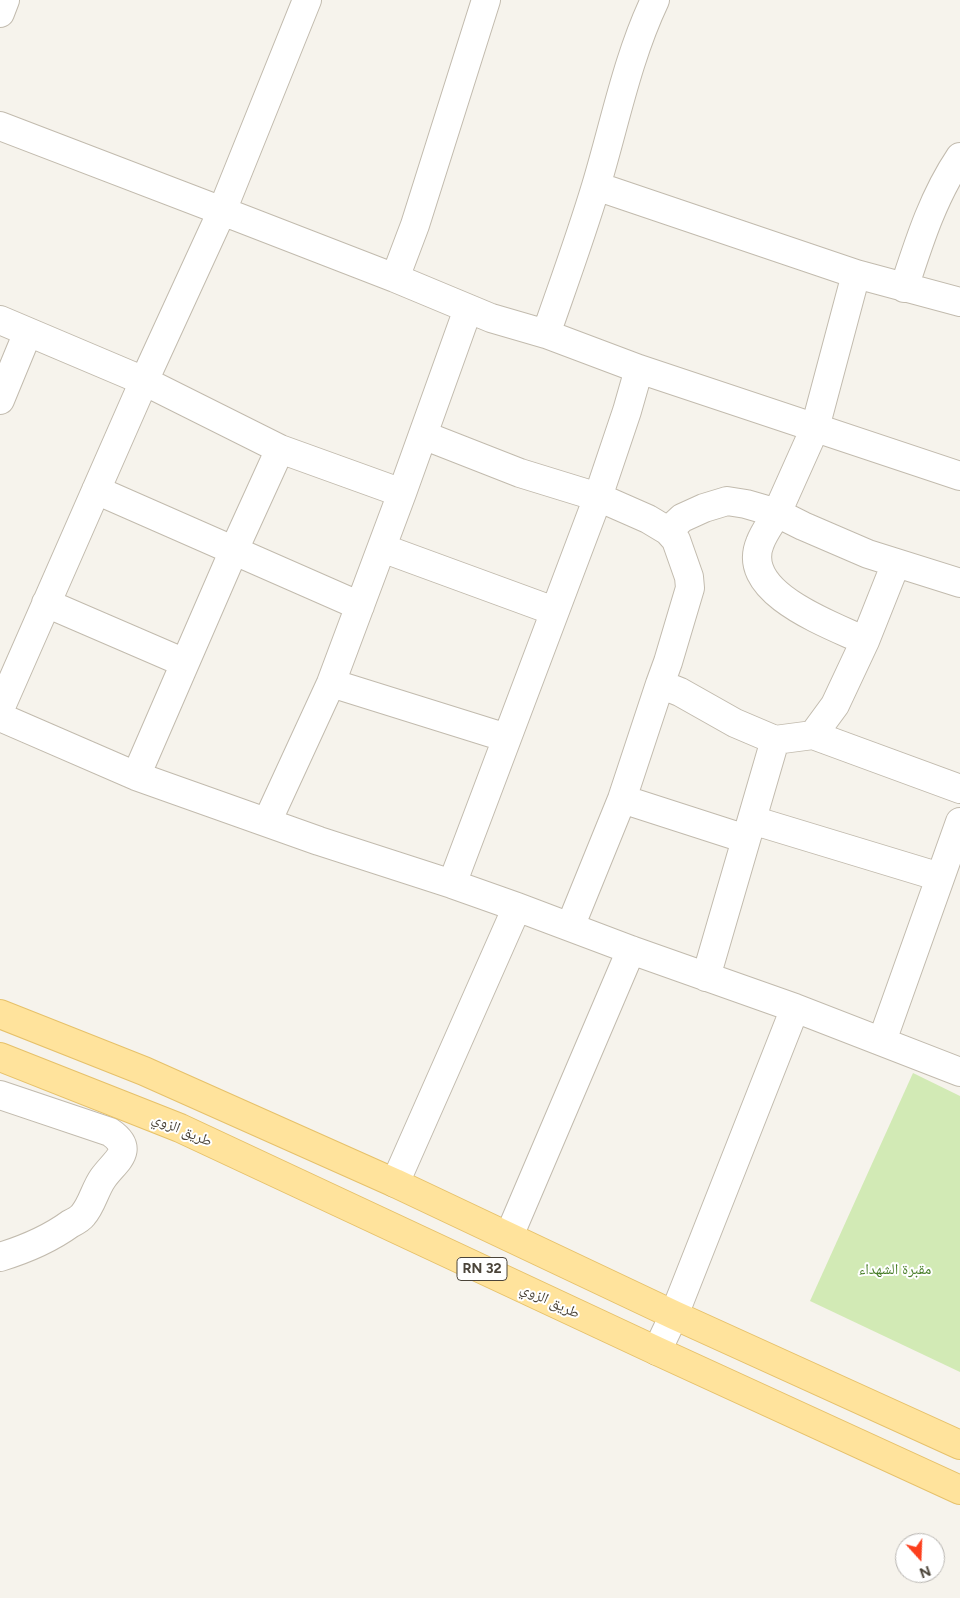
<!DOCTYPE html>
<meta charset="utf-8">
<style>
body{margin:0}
#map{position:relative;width:960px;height:1598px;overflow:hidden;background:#f6f3ec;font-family:Figtree,sans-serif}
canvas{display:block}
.north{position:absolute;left:895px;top:1533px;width:50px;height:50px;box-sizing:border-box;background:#fff;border:1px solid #b7b4b0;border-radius:50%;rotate:160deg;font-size:14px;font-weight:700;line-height:20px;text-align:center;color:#4b4439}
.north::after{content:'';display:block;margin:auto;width:18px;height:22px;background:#fc3f1d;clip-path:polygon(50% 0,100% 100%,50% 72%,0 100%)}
</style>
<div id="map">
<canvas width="960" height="1598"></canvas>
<div class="north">N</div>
</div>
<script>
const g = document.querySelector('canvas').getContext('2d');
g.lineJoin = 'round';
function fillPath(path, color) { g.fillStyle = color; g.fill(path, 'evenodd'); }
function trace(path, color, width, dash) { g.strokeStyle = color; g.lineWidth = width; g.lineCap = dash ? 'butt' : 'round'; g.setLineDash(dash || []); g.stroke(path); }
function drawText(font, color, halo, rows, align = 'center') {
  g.font = font + ' Figtree,"Noto Naskh Arabic",sans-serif'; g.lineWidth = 4; g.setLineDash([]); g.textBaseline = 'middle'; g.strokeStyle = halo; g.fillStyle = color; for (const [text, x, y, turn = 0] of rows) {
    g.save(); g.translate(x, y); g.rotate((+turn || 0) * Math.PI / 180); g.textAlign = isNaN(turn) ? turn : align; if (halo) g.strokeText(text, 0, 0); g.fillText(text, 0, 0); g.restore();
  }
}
fillPath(new Path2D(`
 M 913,1073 L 960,1096 L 960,1372 L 810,1301 Z`), '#d2eab5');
const minor = new Path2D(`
 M 655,0 C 627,59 615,123 596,186 C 581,236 563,285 546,334 L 639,369 L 960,476
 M 0,13 L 5,0
 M 0,126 L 222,211 L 307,0
 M 596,186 L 856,274 L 960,302
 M 856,274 L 815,428 L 777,513 L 803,526 L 868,554 L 960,583
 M 395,278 L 415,225 L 486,0
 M 904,288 C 919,242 933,197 960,157
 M 0,320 L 144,381 L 222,211 L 395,278 L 491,318 L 546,334
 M 0,400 L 28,332
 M 423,435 L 520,473 L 598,497 L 648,519 L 668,531 L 676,540 L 689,577 L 690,588 L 668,662 L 660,684 L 680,692 L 735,723 L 775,740 L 706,977
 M 96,490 L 360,606
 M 668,531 L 682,518 L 704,508 L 727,501 L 746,504 L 777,513 C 772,522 764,532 760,543 C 739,593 832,625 865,641
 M 382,548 L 554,611
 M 46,603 L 185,663
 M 331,683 L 507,738
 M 0,709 L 144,381 L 280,449 L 402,493
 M 0,717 L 136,776 L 319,841 L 452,884 L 517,907 L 631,950 L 795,1008 L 960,1072
 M 813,735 L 960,789
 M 775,740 L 813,735 L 835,705 L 865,641 L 896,563
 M 136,776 L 234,550 L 280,449
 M 622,799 L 746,839
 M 752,820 L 940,877
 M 267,822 L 331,683 L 402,493 L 468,309
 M 452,884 L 598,497 L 627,411 L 639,369
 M 570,927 L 622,799 L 660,684
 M 882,1041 L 960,822
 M 0,1095 L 110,1132 C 136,1150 116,1160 103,1178 C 95,1189 92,1205 83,1215 C 80,1219 74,1222 70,1224 C 48,1240 26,1249 0,1257
 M 395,1183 L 517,907
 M 509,1236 L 631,950
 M 657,1351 L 674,1315 L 795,1008`);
const major = new Path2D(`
 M 0,1014 L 144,1071 L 395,1183 L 674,1315 L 960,1445
 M 0,1057 L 180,1128 L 657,1351 L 960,1490`);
trace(minor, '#c2bbae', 30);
trace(major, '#e6c16a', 30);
trace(minor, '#fff', 28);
trace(major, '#ffe39c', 28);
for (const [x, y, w] of [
 [482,1269,50]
]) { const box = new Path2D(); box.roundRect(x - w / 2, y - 11.5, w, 23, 4); g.fillStyle = '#fff'; g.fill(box); trace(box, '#4b4439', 1); }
drawText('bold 14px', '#4b4439', null, [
 ["RN 32",482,1269]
]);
drawText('15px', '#4b4439', '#fff', [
 ["طريق الزوي",182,1130,23],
 ["طريق الزوي",550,1301,25]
]);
drawText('15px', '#4a7f2a', '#fff', [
 ["مقبرة الشهداء",895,1270]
]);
</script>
